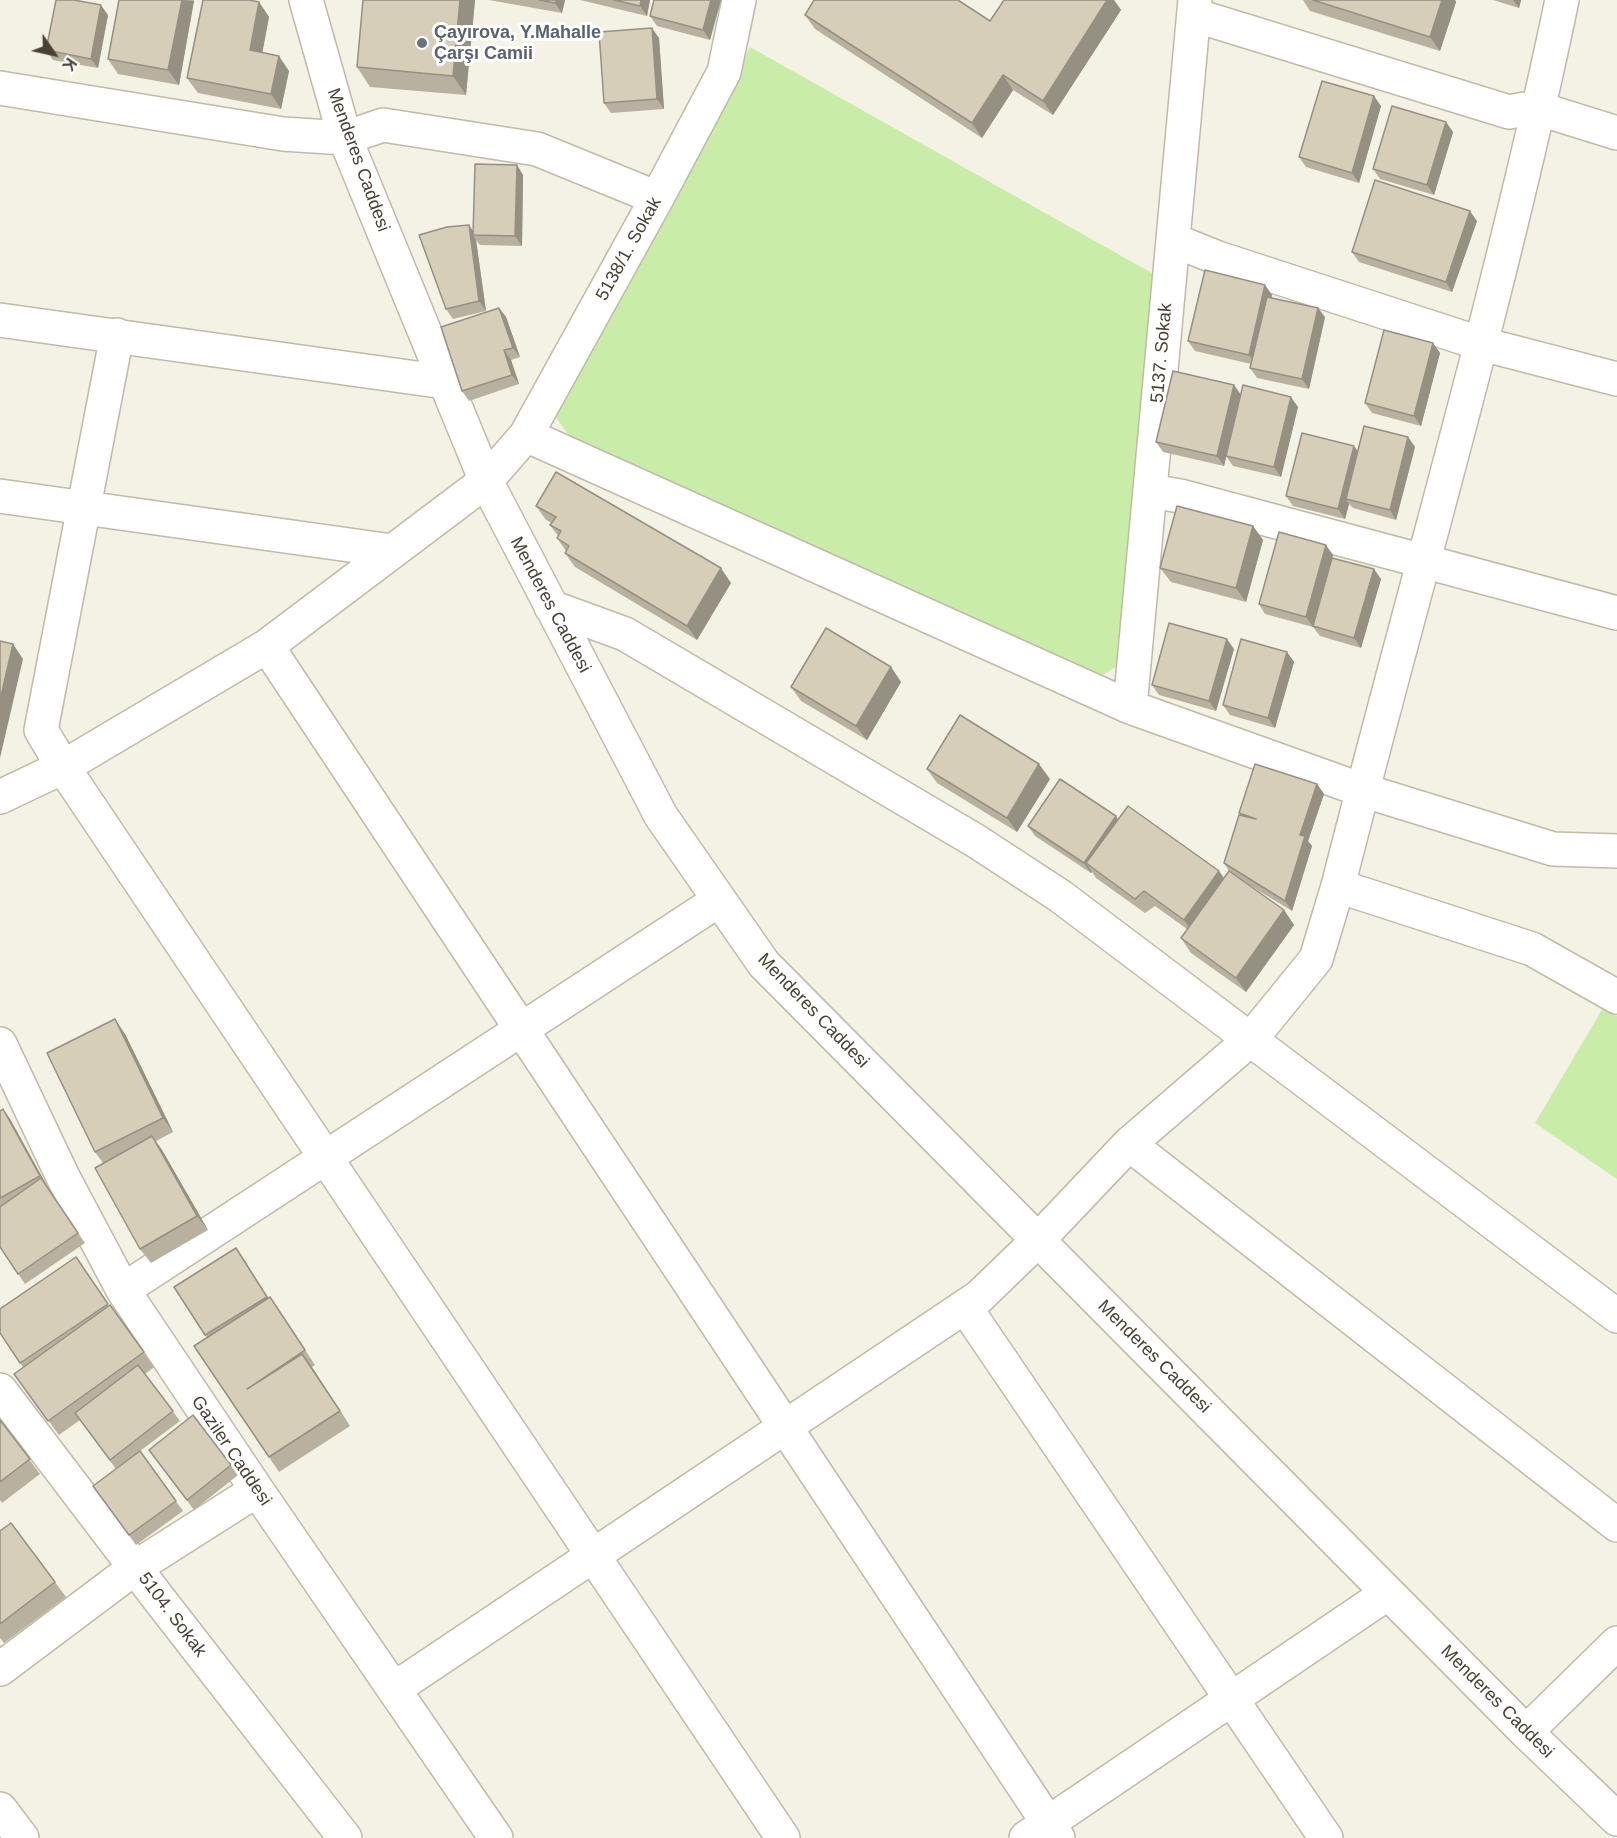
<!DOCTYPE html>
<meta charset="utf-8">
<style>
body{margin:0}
#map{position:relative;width:1617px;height:1838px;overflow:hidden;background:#f4f1e5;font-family:Helvetica,sans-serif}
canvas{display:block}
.north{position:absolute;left:24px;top:24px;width:60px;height:60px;-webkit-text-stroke:4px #fff;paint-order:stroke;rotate:124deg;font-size:16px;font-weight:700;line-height:24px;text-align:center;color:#484134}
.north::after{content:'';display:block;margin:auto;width:21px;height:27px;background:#484134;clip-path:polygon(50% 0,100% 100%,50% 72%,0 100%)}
</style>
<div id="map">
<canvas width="1617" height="1838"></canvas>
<div class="north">K</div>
</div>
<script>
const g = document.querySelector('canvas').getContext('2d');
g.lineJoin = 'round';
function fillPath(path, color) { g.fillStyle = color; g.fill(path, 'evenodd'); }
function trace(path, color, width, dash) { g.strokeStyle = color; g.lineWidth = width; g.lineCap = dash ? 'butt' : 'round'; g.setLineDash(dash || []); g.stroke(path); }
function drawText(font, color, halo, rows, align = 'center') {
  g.font = font + ' Helvetica,sans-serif'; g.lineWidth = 6; g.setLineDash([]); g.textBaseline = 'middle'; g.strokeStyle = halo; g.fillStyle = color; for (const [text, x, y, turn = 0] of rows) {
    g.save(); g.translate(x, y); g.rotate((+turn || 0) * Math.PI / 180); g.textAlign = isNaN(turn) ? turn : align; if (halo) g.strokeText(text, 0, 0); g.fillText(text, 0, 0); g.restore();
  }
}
fillPath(new Path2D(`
 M 750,47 L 1157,276 L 1121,664 L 1102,675 L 570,437 L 555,416 Z
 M 1603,1008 L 1617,1016 L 1617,1179 L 1535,1123 Z`), '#c9eda9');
const minor = new Path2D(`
 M 306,0 L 345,138 L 486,481 L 661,816 L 764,964 L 1526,1732 L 1617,1819
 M 1194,15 L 1509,112 L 1525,109 L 1540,109 L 1617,133
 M 0,88 L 283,134 L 345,138 L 383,125 L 537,149 L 657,198
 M 1173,240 L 1218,258 L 1482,344 L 1617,379
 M 0,320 L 445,382
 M 117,335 L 41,730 L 63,767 L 783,1838
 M 526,435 L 1130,707 L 1362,790 L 1553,849 L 1617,851
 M 1150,491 L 1180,496 L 1617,613
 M 0,496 L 392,551
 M 551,607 L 625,634 L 976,841 L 1060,896 L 1617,1316
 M 267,646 L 1058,1838
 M 1130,707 L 1195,0
 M 0,797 L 63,767 L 267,646 L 486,481 L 526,435 L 657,198 L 724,72 L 739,0
 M 1338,886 L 1532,949 L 1617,997
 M 0,1044 L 63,1177 L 123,1290 L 257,1490 L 496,1838
 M 1129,1144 L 1617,1525
 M 123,1290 L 719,900
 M 965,1307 L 1326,1838
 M 0,1390 L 159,1599 L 345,1838
 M 0,1669 L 136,1567 L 257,1490
 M 394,1689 L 979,1297 L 1038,1240 L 1129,1144 L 1251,1039 L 1316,959 L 1338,886 C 1413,590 1500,298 1562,0
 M 1526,1732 L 1617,1643
 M 0,1809 L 22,1838
 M 1026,1838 L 1388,1593`);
trace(minor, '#c1baa6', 36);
trace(minor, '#fff', 33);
fillPath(new Path2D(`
 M 119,0 L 194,0 L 179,85 L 118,74 L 108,59 Z
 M 363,0 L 475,0 L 466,95 L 370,87 L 357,67 Z
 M 489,0 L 565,0 L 562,13 Z
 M 580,0 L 650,0 L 647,16 Z
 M 721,0 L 710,40 L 657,26 L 650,16 Z
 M 1004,0 L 1114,0 L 1121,10 L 1053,115 L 1013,90 L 982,138 L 815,29 L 805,15 L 990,21 Z
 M 1303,0 L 1455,0 L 1456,2 L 1440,51 L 1310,11 Z
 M 1493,0 L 1521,0 L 1519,8 Z
 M 259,2 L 269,17 L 262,53 L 289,71 L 281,109 L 198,93 L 187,78 Z
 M 108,15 L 98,68 L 53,60 L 46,50 Z
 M 659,38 L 664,109 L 611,113 L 604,103 Z
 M 1381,106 L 1359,183 L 1306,167 L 1299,157 Z
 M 1446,122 L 1453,132 L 1434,195 L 1380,179 L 1373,169 Z
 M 517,165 L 523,175 L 522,246 L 480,245 L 476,240 L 486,311 L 453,319 L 446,309 L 473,232 Z
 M 1477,221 L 1452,292 L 1359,262 L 1352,252 Z
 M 1265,285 L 1272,295 L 1272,298 L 1325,317 L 1309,389 L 1257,378 L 1250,368 L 1251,364 L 1195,351 L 1188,341 Z
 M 499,308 L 506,317 L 520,357 L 511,360 L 519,384 L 469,401 L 462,391 Z
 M 1433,343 L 1440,353 L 1421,426 L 1372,413 L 1365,403 Z
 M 1234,385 L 1240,394 L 1298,407 L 1281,477 L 1233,466 L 1226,456 L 1224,466 L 1163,452 L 1156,442 Z
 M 1408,437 L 1415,447 L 1396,520 L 1353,508 L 1349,504 L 1345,519 L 1293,506 L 1286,496 L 1354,446 L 1358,452 Z
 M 536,506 L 731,583 L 697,640 L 575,567 L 565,553 L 566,551 L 557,538 L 558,536 L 550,525 L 552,523 L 546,520 Z
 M 1253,526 L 1263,540 L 1246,602 L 1171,582 L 1160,568 Z
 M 1333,555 L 1332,558 L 1381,579 L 1361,648 L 1320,636 L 1313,627 L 1265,614 L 1259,604 Z
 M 1234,649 L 1216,711 L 1159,695 L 1152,685 Z
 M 1287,652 L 1294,662 L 1275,728 L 1230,715 L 1223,705 Z
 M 891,667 L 901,682 L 867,740 L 801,701 L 791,687 Z
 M 927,769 L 1050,779 L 1017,832 L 937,783 Z
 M 1317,784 L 1324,794 L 1308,841 L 1312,846 L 1292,911 L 1241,880 L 1284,910 L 1294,925 L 1246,992 L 1191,953 L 1181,938 L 1187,929 L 1155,906 L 1145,913 L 1096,878 L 1092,872 L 1091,873 L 1035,836 L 1028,826 L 1118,819 L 1219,871 L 1224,878 L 1229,871 L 1224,863 L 1240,815 L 1239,813 Z
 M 125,1034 L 173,1132 L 156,1141 L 162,1150 L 208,1230 L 151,1263 L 140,1249 L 103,1163 L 95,1152 Z
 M 3,1109 L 10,1119 L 47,1186 L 46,1186 L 85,1243 L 25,1284 L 0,1247 L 0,1111 Z
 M 236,1248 L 268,1298 L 280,1312 L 315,1365 L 312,1367 L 350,1426 L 279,1472 L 194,1346 L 207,1338 L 174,1287 Z
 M 76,1257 L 109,1306 L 110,1305 L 154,1367 L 145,1374 L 180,1421 L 140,1451 L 183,1511 L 136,1545 L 93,1486 L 116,1469 L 80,1420 L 59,1435 L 14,1374 L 23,1367 L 0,1333 Z
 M 0,1420 L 40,1474 L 2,1503 L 0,1500 Z
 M 149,1450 L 231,1465 L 238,1475 L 194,1510 Z
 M 0,1531 L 55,1582 L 66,1597 L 4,1643 L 0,1638 Z`), '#b9b19f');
fillPath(new Path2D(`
 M 182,0 L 194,1 L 179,85 L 168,70 Z
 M 460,0 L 475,0 L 466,95 L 453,76 Z
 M 556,0 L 565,0 L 562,13 L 555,3 Z
 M 641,0 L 650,0 L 647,16 L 640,6 Z
 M 711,0 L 721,0 L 710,40 L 703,30 Z
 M 1107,0 L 1114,0 L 1121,10 L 1053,115 L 1043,101 Z
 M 1442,0 L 1455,0 L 1456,2 L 1440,51 L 1430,37 Z
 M 1513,0 L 1521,0 L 1519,8 Z
 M 259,2 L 269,17 L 260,65 L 250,50 Z
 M 101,5 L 108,15 L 98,68 L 91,59 Z
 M 652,28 L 659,38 L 664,109 L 657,99 Z
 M 279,56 L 289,71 L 281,109 L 271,94 Z
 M 1003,75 L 1013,90 L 982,138 L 972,123 Z
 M 1374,96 L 1381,106 L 1359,183 L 1352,173 Z
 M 1446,122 L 1453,132 L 1434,195 L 1427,185 Z
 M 517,165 L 523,175 L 522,246 L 515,236 Z
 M 1470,211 L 1477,221 L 1452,292 L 1446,282 Z
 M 469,225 L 476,235 L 473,235 L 476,240 L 486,311 L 479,301 Z
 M 1265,285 L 1272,295 L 1256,365 L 1249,355 Z
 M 499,308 L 506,317 L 520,357 L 513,348 Z
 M 1318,308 L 1325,317 L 1309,389 L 1302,379 Z
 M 1433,343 L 1440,353 L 1421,426 L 1414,416 Z
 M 504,350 L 511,360 L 519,384 L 512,375 Z
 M 1234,385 L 1241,395 L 1224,466 L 1217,456 Z
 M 1291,397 L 1298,407 L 1281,477 L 1274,467 Z
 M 1408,437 L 1415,447 L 1396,520 L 1390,510 Z
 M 1354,446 L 1361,456 L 1346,499 L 1349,504 L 1345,519 L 1338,509 Z
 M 1253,526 L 1263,540 L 1246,602 L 1236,588 Z
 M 1326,545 L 1333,555 L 1313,627 L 1306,617 Z
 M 721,568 L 731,583 L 697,640 L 687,626 Z
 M 1374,569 L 1381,579 L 1361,648 L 1354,638 Z
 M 1227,639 L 1234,649 L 1216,711 L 1209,701 Z
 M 13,644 L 23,659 L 0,758 L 0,700 Z
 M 1287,652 L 1294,662 L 1275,728 L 1268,718 Z
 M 891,667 L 901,682 L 867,740 L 856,726 Z
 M 1039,764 L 1050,779 L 1017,832 L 1007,818 Z
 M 1317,784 L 1324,794 L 1308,841 L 1312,846 L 1292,911 L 1285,901 L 1300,835 Z
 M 1116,816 L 1122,826 L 1086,863 L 1092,872 L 1091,873 L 1084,863 Z
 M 1219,871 L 1229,886 L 1194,934 L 1184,920 Z
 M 1284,910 L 1294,925 L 1246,992 L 1236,978 Z
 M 115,1019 L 125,1034 L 173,1132 L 163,1118 Z
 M 3,1109 L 10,1119 L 47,1186 L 40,1176 Z
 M 152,1136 L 162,1150 L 208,1230 L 197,1216 Z
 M 236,1248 L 243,1258 L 273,1306 L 267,1297 Z
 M 302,1354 L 313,1369 L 350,1426 Z`), '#969082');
const building = new Path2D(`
 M 56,0 L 74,0 L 101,5 L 91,59 L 46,50 Z
 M 119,0 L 182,0 L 168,70 L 108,59 Z
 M 203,0 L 249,0 L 259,2 L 250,50 L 279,56 L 271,94 L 187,78 Z
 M 363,0 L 460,0 L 453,76 L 357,67 Z
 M 539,0 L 556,0 L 555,3 Z
 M 614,0 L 641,0 L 640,6 Z
 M 654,0 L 711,0 L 703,30 L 650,16 Z
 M 814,0 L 958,0 L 990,21 L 1004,0 L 1107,0 L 1043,101 L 1003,75 L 972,123 L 805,15 Z
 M 1313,0 L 1442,0 L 1430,37 Z
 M 652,28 L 657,99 L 604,103 L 599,32 Z
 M 1322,81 L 1374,96 L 1352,173 L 1299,157 Z
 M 1392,106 L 1446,122 L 1427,185 L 1373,169 Z
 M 475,164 L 517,165 L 515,236 L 473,235 Z
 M 1375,180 L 1470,211 L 1446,282 L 1352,252 Z
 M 469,225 L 479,301 L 446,309 L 419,235 L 447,227 Z
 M 1205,270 L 1265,285 L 1249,355 L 1188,341 Z
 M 1267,297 L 1318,308 L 1302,379 L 1250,368 Z
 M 499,308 L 513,348 L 504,350 L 512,375 L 462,391 L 441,327 Z
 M 1384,330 L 1433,343 L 1414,416 L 1365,403 Z
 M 1173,371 L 1234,385 L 1217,456 L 1156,442 Z
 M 1243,385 L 1291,397 L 1274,467 L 1226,456 Z
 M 1364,426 L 1408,437 L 1390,510 L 1346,499 Z
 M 1302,433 L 1354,446 L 1338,509 L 1286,496 Z
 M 556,472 L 721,568 L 687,626 L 565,553 L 569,546 L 557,538 L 561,531 L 550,525 L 556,517 L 536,506 Z
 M 1177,506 L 1253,526 L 1236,588 L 1160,568 Z
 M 1279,532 L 1326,545 L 1306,617 L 1259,604 Z
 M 1332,558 L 1374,569 L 1354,638 L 1313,626 Z
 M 1169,623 L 1227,639 L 1209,701 L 1152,685 Z
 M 826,628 L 891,667 L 856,726 L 791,687 Z
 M 1241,639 L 1287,652 L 1268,718 L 1223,705 Z
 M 0,641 L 13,644 L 0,700 Z
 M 960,715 L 1039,764 L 1007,818 L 927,769 Z
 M 1255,764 L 1317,784 L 1300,835 L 1305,836 L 1285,901 L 1224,863 L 1239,815 L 1256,819 L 1239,813 Z
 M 1060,779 L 1116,816 L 1084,863 L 1028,826 Z
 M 1128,806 L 1219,871 L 1184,920 L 1144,891 L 1135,899 L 1086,863 Z
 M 1229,871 L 1284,910 L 1236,978 L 1181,938 Z
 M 115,1019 L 163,1118 L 95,1152 L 47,1053 Z
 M 3,1109 L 40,1176 L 0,1198 L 0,1111 Z
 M 152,1136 L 197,1216 L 140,1249 L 95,1168 Z
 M 41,1178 L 78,1233 L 18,1274 L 0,1247 L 0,1207 Z
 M 236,1248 L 267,1297 L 205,1335 L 174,1287 Z
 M 76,1257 L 108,1304 L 20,1363 L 0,1333 L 0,1309 Z
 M 270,1297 L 305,1350 L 247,1389 L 302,1354 L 340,1411 L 269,1457 L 194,1346 Z
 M 110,1305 L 144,1352 L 48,1421 L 14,1374 Z
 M 138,1365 L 173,1411 L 110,1460 L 75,1413 Z
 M 193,1415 L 231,1465 L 187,1500 L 149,1450 Z
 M 0,1420 L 30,1459 L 0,1482 Z
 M 140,1451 L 176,1501 L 129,1535 L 93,1486 Z
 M 11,1523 L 55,1582 L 0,1624 L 0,1531 Z`);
fillPath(building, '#d7ceb9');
trace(building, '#969082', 1.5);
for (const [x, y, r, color] of [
 [422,43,6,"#6b7280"]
]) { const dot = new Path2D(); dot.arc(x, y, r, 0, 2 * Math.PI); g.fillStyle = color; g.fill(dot); trace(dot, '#fff', 2); }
drawText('bold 18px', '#5b616d', '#fff', [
 ["Çayırova, Y.Mahalle",434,33],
 ["Çarşı Camii",434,54]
], 'left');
drawText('18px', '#484134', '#fff', [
 ["Menderes Caddesi",358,160,70],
 ["5138/1. Sokak",629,249,-61],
 ["5137. Sokak",1162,353,-85],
 ["Menderes Caddesi",550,605,62],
 ["Menderes Caddesi",813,1011,46],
 ["Menderes Caddesi",1154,1357,45],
 ["Gaziler Caddesi",231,1451,56],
 ["5104. Sokak",172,1615,53],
 ["Menderes Caddesi",1497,1702,45]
]);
</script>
